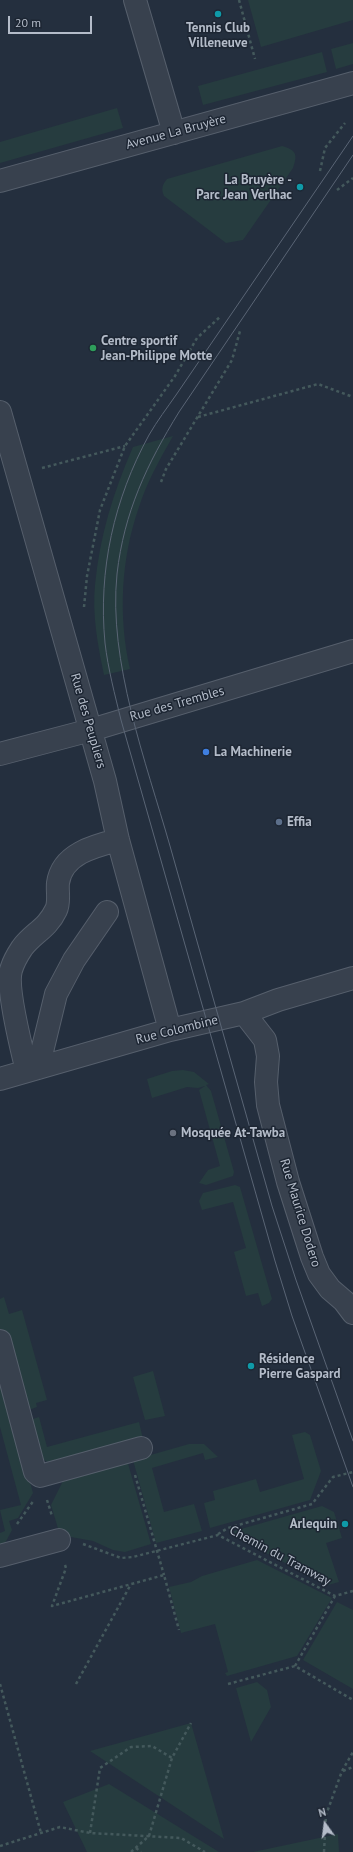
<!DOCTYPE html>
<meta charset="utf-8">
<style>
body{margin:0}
#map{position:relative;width:353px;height:1852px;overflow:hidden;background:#242f3e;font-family:"PT Sans",sans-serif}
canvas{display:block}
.north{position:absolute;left:305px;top:1804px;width:40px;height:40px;-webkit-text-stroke:3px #1d2633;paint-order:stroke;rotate:346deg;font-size:11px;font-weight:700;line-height:16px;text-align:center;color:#b4bcc9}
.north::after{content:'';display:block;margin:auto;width:14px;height:18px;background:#b4bcc9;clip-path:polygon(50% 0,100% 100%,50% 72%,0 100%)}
.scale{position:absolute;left:8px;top:16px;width:84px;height:18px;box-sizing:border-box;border:2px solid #b4bcc9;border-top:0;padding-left:5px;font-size:12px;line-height:14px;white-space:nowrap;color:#b4bcc9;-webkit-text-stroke:3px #1d2633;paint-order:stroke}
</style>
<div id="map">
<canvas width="353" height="1852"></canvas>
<div class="north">N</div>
<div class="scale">20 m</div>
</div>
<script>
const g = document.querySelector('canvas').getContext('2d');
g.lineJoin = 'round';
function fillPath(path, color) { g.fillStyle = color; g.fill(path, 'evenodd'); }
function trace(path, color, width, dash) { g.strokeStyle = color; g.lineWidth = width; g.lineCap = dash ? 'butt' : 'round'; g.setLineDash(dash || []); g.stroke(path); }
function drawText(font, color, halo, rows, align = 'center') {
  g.font = font + ' "PT Sans",sans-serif'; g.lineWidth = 3; g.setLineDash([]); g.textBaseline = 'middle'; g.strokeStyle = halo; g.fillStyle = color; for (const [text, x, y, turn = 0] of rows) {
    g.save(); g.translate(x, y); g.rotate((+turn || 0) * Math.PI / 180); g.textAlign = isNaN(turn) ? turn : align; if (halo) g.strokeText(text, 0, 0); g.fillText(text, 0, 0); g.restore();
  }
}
fillPath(new Path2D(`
 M 248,0 L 353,0 L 353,20 L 261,47 Z
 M 353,43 L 353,64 L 336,69 L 331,49 Z
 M 322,52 L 327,72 L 203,105 L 198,86 Z
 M 117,108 L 123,128 L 0,163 L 0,142 Z
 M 282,146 C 296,150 298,154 293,168 L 243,240 L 226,243 L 164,196 C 161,189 162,185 167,179 Z
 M 173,436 C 160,459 147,482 139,507 C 121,558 118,616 130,669 L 104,675 C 98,646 92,615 95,585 C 100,535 113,493 133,447 Z
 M 183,1070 L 194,1072 L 209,1084 L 206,1085 L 211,1091 L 234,1172 L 233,1176 L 206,1185 L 199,1183 L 208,1170 L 220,1166 L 199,1090 L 205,1086 L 198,1088 L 187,1087 L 152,1098 L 147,1079 L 172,1071 Z
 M 235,1185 L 240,1187 L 272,1299 L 269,1303 L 262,1306 L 258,1293 L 246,1296 L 234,1252 L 246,1248 L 233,1202 L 202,1210 L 199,1201 L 203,1193 Z
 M 4,1297 L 9,1314 L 22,1310 L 47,1400 L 36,1403 L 37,1407 L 26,1411 L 22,1409 L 0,1329 L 0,1299 Z
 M 0,1359 L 21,1450 L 33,1493 L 18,1518 L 9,1521 L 12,1530 L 3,1547 L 0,1548 L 0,1533 L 5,1531 L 0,1510 L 21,1505 L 0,1427 Z
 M 153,1371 L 165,1416 L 145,1420 L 133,1377 Z
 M 39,1417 L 47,1447 L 139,1422 L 143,1439 L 51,1464 L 37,1456 L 32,1424 L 33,1419 Z
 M 305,1432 L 310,1435 L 321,1471 L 310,1500 L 210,1528 L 204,1503 L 215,1500 L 213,1491 L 256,1479 L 260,1492 L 304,1479 L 292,1435 Z
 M 189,1444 L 204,1444 L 218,1457 L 205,1460 L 203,1453 L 152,1468 L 164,1512 L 194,1504 L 202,1531 L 156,1543 L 133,1460 Z
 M 127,1460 L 151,1544 L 125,1552 L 113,1550 L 93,1541 L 60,1535 L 51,1505 L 64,1479 Z
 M 322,1506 L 334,1512 L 342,1538 L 326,1543 L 339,1582 L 328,1585 L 235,1537 L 234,1531 Z
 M 257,1560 L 332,1598 L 297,1656 L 227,1676 L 225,1673 L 228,1672 L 215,1624 L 181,1633 L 169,1587 L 191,1582 L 202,1576 Z
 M 337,1602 L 353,1610 L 353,1689 L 303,1660 Z
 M 257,1682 L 267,1690 L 271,1707 L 251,1742 L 236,1688 Z
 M 191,1723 L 224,1839 L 90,1751 Z
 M 109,1784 L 219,1852 L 87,1852 L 63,1802 Z
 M 338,1834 L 339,1852 L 253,1852 Z`), '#263c3f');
const minor = new Path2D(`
 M 135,0 L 174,133
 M 0,181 L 353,83
 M 0,412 L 105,781 L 118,840 L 170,1030
 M 0,754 L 91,730 L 353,651
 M 244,1013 L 265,1040 L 268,1056 L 266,1082 L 268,1105 L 288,1182 L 312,1257 L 319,1274 L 330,1289 L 344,1301 L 353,1313
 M 38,1068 L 56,994 L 74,960 L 107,912
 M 27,1071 C 22,1051 6,987 11,970 C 13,963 18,954 22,948 C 33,933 47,929 56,910 C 60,902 57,891 58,883 C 62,854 94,846 118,840
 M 0,1079 L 170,1030 L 244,1013 L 278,1000 L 353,978
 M 0,1341 L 35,1472 L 40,1476 L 141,1448
 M 0,1556 L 59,1540`);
trace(minor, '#565f6c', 24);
trace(new Path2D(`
 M 239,0 L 255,59
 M 320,171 L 325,148 L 345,123
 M 337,190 L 353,178
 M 198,417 L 318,384 L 353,397
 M 42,468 L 125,446
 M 161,482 L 166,469 L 232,360 L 240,331
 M 84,607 L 87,576 L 100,510 L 125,446 L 175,376 L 197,338 L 221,316
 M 135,1475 L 164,1575
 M 47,1500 L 52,1516
 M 17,1524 L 34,1500
 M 218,1534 L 228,1528 L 312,1504 L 333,1477 L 353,1472
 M 83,1544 L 121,1558 L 133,1557 L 218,1535 L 335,1596 L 353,1591
 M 65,1565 L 66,1568 L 52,1606 L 164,1575 L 179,1630
 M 295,1666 L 335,1596
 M 0,1684 L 41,1833
 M 76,1684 L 131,1584
 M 228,1684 L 295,1666 L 353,1700
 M 343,1771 L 353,1767
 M 90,1833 L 100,1768 L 131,1747 L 152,1746 L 172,1758
 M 0,1846 L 60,1827 L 90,1833 L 181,1838 L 205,1852
 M 136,1848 L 141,1852
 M 131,1852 L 149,1836 L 172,1758 L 191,1723
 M 324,1852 L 326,1815 L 342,1771 L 353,1752`), '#44595c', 2.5, [3, 3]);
trace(minor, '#38414e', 22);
trace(new Path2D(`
 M 353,136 L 176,395 C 167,408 157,421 149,435 C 114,499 98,570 105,643 C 108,669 115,695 121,720 L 275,1261 L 292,1316 L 353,1487
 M 353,155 L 179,412 C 147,464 124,512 117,574 C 108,661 146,762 170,846 C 204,966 238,1086 272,1206 L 296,1280 L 353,1441`), '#5a6575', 1);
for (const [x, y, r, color] of [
 [218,14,4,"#0f9aa8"],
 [300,187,4,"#0f9aa8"],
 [93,348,4,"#2e9e5b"],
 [206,752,4,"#3f7fe0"],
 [279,822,4,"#5c6f8a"],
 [173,1133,4,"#6b7280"],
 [251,1366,4,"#0f9aa8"],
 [345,1524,4,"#0f9aa8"]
]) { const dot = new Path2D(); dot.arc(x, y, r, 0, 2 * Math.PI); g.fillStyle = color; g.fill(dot); trace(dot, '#1d2633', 1.5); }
drawText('bold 13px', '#b4bcc9', '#1d2633', [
 ["Tennis Club",218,28,"center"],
 ["Villeneuve",218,43,"center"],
 ["La Bruyère -",292,180,"right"],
 ["Parc Jean Verlhac",292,195,"right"],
 ["Centre sportif",101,341],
 ["Jean-Philippe Motte",101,356],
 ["La Machinerie",214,752],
 ["Effia",287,822],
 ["Mosquée At-Tawba",181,1133],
 ["Résidence",259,1359],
 ["Pierre Gaspard",259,1374],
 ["Arlequin",337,1524,"right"]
], 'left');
drawText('13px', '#b4bcc9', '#1d2633', [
 ["Avenue La Bruyère",176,132,-15],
 ["Rue des Trembles",177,704,-16],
 ["Rue des Peupliers",88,721,74],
 ["Rue Colombine",177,1030,-14],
 ["Rue Maurice Dodero",300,1213,73],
 ["Chemin du Tramway",280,1556,28]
]);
</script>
